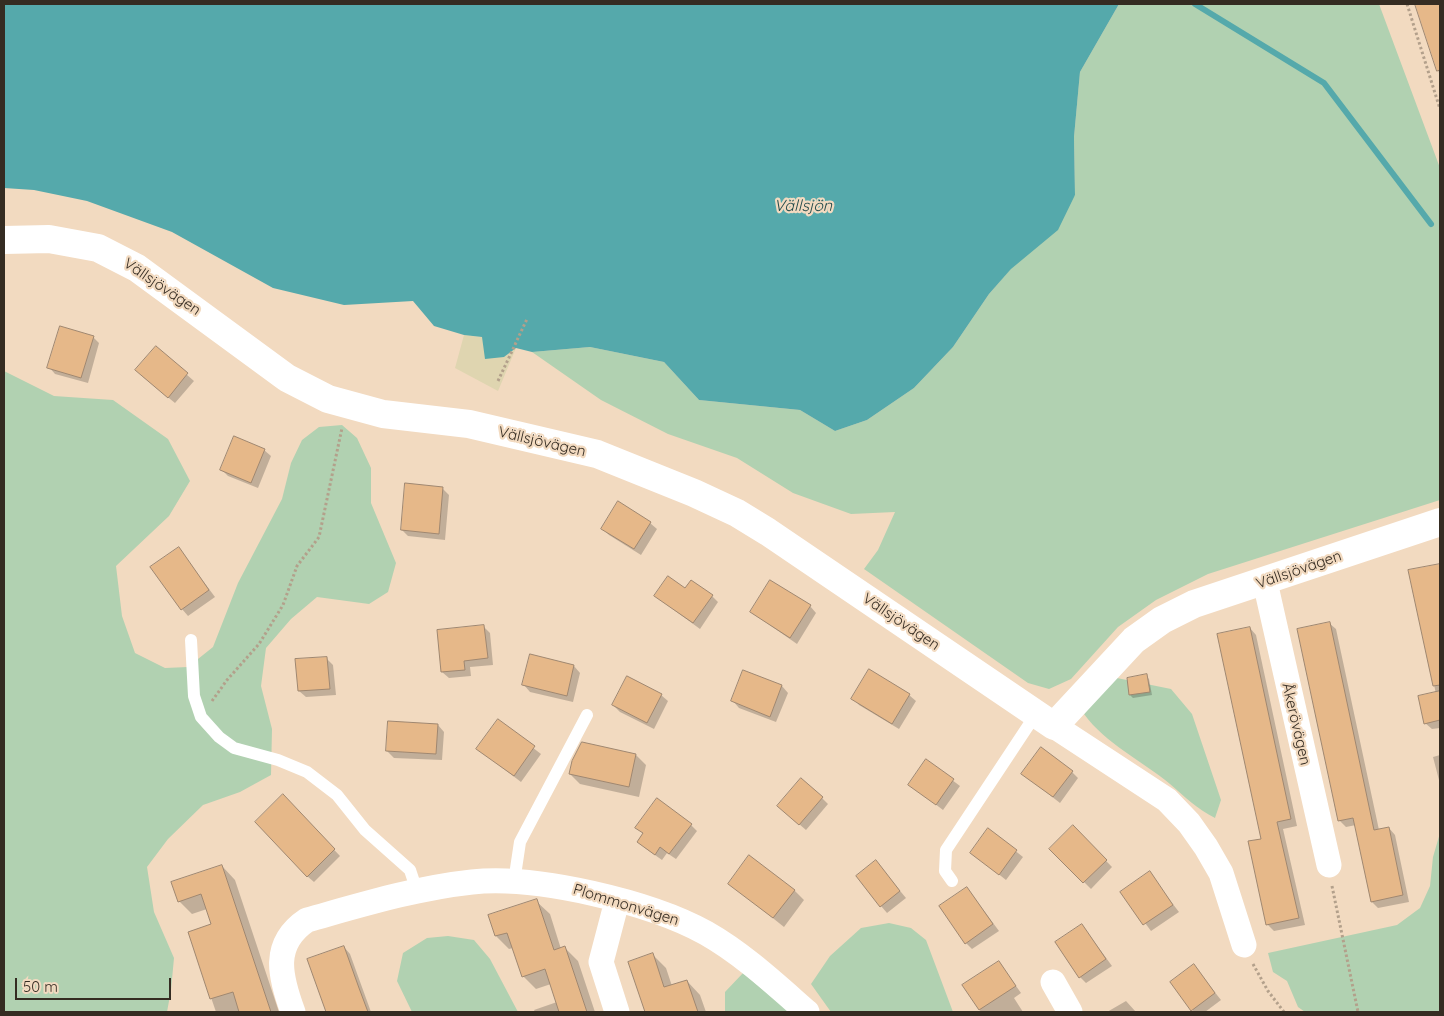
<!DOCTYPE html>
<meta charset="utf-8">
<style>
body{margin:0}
#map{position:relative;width:1444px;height:1016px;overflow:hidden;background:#f2dac0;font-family:Quicksand,sans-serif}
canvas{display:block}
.frame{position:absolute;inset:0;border:5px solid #352c22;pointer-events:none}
.scale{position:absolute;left:15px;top:978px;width:156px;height:22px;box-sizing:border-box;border:2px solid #352c22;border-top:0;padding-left:6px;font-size:15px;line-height:18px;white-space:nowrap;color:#352c22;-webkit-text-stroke:4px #f2dac0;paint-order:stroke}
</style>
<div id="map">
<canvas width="1444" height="1016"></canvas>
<div class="frame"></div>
<div class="scale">50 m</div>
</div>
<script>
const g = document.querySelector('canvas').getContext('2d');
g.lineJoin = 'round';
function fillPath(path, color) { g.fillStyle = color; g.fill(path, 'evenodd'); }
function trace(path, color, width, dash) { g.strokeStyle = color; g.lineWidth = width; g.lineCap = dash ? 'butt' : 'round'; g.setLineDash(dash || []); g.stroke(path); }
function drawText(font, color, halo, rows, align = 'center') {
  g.font = font + ' Quicksand,sans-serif'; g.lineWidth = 4.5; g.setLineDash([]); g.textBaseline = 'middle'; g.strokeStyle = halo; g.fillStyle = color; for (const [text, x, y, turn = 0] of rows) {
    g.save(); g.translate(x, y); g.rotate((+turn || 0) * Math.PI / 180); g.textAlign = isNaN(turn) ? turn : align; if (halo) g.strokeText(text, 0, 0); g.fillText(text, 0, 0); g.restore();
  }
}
fillPath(new Path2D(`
 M 1119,4 L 1379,4 L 1440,168 L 1440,500 L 1208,574 L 1156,600 L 1118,627 L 1071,679 L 1049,689 L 1028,683 L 864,569 L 878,550 L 895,512 L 851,514 L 793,493 L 737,458 L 668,434 L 601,400 L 532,352 L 590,347 L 664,362 L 699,400 L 800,410 L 835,431 L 867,420 L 914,388 L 953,347 L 989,294 L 1075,195 L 1074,137 L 1080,72 Z
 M 4,371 L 54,396 L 113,400 L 168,439 L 190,481 L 169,516 L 116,566 L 122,616 L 135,653 L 165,668 L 188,667 L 213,647 L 238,583 L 282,499 L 291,463 L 302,440 L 319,427 L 342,425 L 357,438 L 371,468 L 371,503 L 396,563 L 388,592 L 369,604 L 317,597 L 291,619 L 266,648 L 261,686 L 272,729 L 271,775 L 240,792 L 203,805 L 168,839 L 147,867 L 154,912 L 174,958 L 171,990 L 167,1012 L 4,1012 Z
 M 1112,677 L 1171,689 L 1192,714 L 1221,800 L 1215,818 C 1196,808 1186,798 1170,784 C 1141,760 1106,744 1084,714 Z
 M 1440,833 L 1440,1012 L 1305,1012 L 1298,1007 L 1287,981 L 1273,972 L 1268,953 L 1397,925 L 1420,908 L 1430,886 L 1433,857 Z
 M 889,923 L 911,928 L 926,940 L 953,1012 L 831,1012 L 811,984 L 830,956 L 861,928 Z
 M 448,936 L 474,940 L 490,959 L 518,1012 L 412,1012 L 397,981 L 403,953 L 427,938 Z
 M 743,973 L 790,1012 L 725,1012 L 725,992 Z`), '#b1d1b1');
fillPath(new Path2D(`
 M 464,335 L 482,337 L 504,357 L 516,348 L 498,391 L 455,368 Z`), '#dfd5b0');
fillPath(new Path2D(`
 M 4,4 L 1119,4 L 1080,72 L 1074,137 L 1075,195 L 1058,230 L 1011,269 L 989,294 L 953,347 L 914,388 L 867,420 L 835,431 L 800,410 L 699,400 L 664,362 L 590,347 L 532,352 L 516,348 L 504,357 L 485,359 L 482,337 L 464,335 L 434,326 L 413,301 L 344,305 L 273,288 L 172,232 L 87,201 L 34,190 L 4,188 Z`), '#55a9ab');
fillPath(new Path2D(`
 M 1416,4 L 1440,4 L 1440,76 Z
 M 93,337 L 99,343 L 88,383 L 55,374 L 49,367 Z
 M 156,348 L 194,381 L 175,403 L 143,377 Z
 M 264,450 L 271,456 L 258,488 L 228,476 L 222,470 Z
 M 442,488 L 449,495 L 445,540 L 408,536 L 402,530 Z
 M 650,523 L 657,529 L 641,555 L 609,535 L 603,529 Z
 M 179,549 L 215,597 L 188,616 L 182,609 Z
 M 1440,565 L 1440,728 L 1432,729 L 1425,723 L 1436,694 L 1410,571 Z
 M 686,590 L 712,596 L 718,602 L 700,629 L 655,596 Z
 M 810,606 L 816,613 L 797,644 L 751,612 Z
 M 1329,623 L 1336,629 L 1379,830 L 1389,828 L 1395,835 L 1409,902 L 1378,908 L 1372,902 L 1356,825 L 1346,827 L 1339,820 Z
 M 484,627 L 490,633 L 493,665 L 470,667 L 471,676 L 449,678 L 442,672 Z
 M 1250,628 L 1256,635 L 1297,826 L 1283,829 L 1305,925 L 1274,931 L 1268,925 Z
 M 326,658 L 333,665 L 336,695 L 306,697 L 299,691 L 297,661 Z
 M 574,666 L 580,673 L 573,702 L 530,692 L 524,685 Z
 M 870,671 L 909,695 L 916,701 L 899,729 L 859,705 L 853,698 Z
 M 1146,676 L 1149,679 L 1152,695 L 1133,698 L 1130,695 Z
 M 782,686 L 788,693 L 776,722 L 739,708 L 733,701 Z
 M 661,695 L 668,701 L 654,729 L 620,712 L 613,705 Z
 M 498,721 L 541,754 L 521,782 L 478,749 Z
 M 438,725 L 444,732 L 442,760 L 394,758 L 387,751 Z
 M 636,755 L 646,765 L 639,797 L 580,784 L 570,774 Z
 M 1440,755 L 1440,784 L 1433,757 Z
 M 927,761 L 960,786 L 943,810 L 910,785 Z
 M 1072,772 L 1078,778 L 1060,803 L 1023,774 Z
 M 283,796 L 340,856 L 314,882 L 307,876 Z
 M 822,798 L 828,804 L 806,830 L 785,812 Z
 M 691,825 L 697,831 L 676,859 L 667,853 L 662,860 L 645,848 L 644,835 L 637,827 Z
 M 1073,827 L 1112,867 L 1091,889 L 1051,849 Z
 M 989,830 L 1023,857 L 1006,880 L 972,853 Z
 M 876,862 L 906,898 L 887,913 L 881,906 Z
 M 222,866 L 235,880 L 279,1012 L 216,1012 L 189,933 L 212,925 L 207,909 L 192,914 L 179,901 Z
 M 1149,873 L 1179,912 L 1151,931 L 1122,892 Z
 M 729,883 L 794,890 L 804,900 L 784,927 Z
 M 967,888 L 999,931 L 972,949 L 966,943 Z
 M 536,901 L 550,914 L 561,949 L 565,948 L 578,961 L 595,1012 L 535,1012 L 534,1010 L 557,1002 L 551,984 L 536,989 L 523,976 L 513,948 L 509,949 L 496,936 L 489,916 Z
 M 1082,925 L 1112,966 L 1086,983 L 1080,977 Z
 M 344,947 L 350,954 L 371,1012 L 327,1012 L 309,959 Z
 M 653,955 L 666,968 L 672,986 L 687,981 L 700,995 L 706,1012 L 646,1012 L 630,962 Z
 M 999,962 L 1021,993 L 1014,998 L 1023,1012 L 981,1012 L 964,985 Z
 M 1194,966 L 1221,1000 L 1205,1012 L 1194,1012 L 1172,982 Z
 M 1126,1001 L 1136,1012 L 1107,1012 Z`), '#0003');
trace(new Path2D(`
 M 1195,4 L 1324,83 L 1431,224`), '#55a9ab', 6);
const building = new Path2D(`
 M 1415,4 L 1440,4 L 1440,70 L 1437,71 Z
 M 60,326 L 94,336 L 81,378 L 47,368 Z
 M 156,346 L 188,373 L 168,398 L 135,370 Z
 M 234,436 L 265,449 L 251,483 L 220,470 Z
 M 405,483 L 443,487 L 439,534 L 401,530 Z
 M 618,501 L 651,522 L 634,549 L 601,529 Z
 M 179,547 L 209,590 L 181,610 L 150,567 Z
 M 1440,564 L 1440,685 L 1433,686 L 1408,570 Z
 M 668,576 L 685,588 L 691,580 L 713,595 L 693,623 L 654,596 Z
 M 770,580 L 811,605 L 790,638 L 750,612 Z
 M 1330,622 L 1374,830 L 1389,827 L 1403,895 L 1371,902 L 1353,818 L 1338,821 L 1297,629 Z
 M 484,625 L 488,658 L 464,661 L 465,670 L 441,672 L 437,630 Z
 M 1250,627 L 1291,819 L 1277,822 L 1299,918 L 1266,925 L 1248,841 L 1261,839 L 1217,634 Z
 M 530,654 L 574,665 L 567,696 L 522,685 Z
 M 327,657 L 330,689 L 298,691 L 295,659 Z
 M 869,669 L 910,694 L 892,724 L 851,699 Z
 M 743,670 L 782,685 L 770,717 L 731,701 Z
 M 1147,674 L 1150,692 L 1129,695 L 1127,678 Z
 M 627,676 L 662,694 L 647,723 L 612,705 Z
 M 1440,691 L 1440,720 L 1424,724 L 1418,696 Z
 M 498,719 L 535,746 L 514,776 L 476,749 Z
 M 388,721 L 438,724 L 436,754 L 386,751 Z
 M 582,742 L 636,754 L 629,787 L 569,774 L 572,761 Z
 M 1041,747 L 1073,771 L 1053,797 L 1021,774 Z
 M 926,759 L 954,779 L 936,805 L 908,785 Z
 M 801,778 L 823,797 L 799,825 L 777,806 Z
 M 283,794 L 335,849 L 307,877 L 255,822 Z
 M 657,798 L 692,824 L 669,854 L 660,847 L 655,855 L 637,842 L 643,833 L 635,828 Z
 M 1073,825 L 1107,860 L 1083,883 L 1049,849 Z
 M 988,828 L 1017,850 L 999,875 L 970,853 Z
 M 749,855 L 795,890 L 773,918 L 728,884 Z
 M 876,860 L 900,891 L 880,907 L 856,876 Z
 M 222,865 L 271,1012 L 239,1012 L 233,992 L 210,999 L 188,932 L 211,924 L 201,894 L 178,902 L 171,882 Z
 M 1150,871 L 1173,905 L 1143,925 L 1120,892 Z
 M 967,887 L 993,924 L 965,944 L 939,906 Z
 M 537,899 L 554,950 L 565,946 L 587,1012 L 559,1012 L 545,969 L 522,977 L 507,933 L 495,936 L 488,915 Z
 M 1082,924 L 1106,959 L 1079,978 L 1055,942 Z
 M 344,946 L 359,988 L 368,1012 L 326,1012 L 307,959 Z
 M 653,953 L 664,987 L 687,980 L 698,1012 L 645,1012 L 628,962 Z
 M 999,961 L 1016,986 L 979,1010 L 962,985 Z
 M 1194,964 L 1215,993 L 1191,1011 L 1170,982 Z`);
fillPath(building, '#e6b889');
trace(building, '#9f8770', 1);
trace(new Path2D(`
 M 1407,4 L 1440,109
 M 498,381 L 527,319
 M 212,701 L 227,680 L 259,644 L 283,605 L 297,566 L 319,537 L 342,428
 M 1332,886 L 1358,1012
 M 1253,964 L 1268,991 L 1284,1012`), '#b3a08b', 3, [2.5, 2.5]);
trace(new Path2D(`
 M 191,640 L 194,696 L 201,717 L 219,737 L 234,748 L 278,760 L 307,772 L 337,795 L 365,830 L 410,870 L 417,891
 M 952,881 L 945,871 L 946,850 L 1036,714
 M 514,882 L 520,842 L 587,715`), '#fff', 12);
trace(new Path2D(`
 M 1265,582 L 1329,865
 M 1054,726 L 1167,800 L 1189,823 L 1206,847 L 1221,873 L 1244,945
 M 1053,982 L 1070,1012
 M 293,1012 C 280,977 271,944 307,920 C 361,905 416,888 472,882 C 536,875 650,902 706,933 C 743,954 775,984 807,1012
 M 617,1012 L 601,962 L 617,901`), '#fff', 25);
trace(new Path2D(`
 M 4,240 L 49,239 L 98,248 L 137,268 L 287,378 L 328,399 L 383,414 L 469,424 L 597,454 L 694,493 L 737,513 L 768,532 L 1054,726 L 1134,640 L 1162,620 L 1194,604 L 1440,522`), '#fff', 28);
drawText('15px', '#352c22', '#f2dac0', [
 ["Vällsjövägen",162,287,34],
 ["Vällsjövägen",542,442,13],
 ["Vällsjövägen",1299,570,-19],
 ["Vällsjövägen",901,622,34],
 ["Åkerövägen",1296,724,77],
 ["Plommonvägen",626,905,17]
]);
drawText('italic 16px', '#234b4b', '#f2dac0', [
 ["Vällsjön",803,206]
]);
</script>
